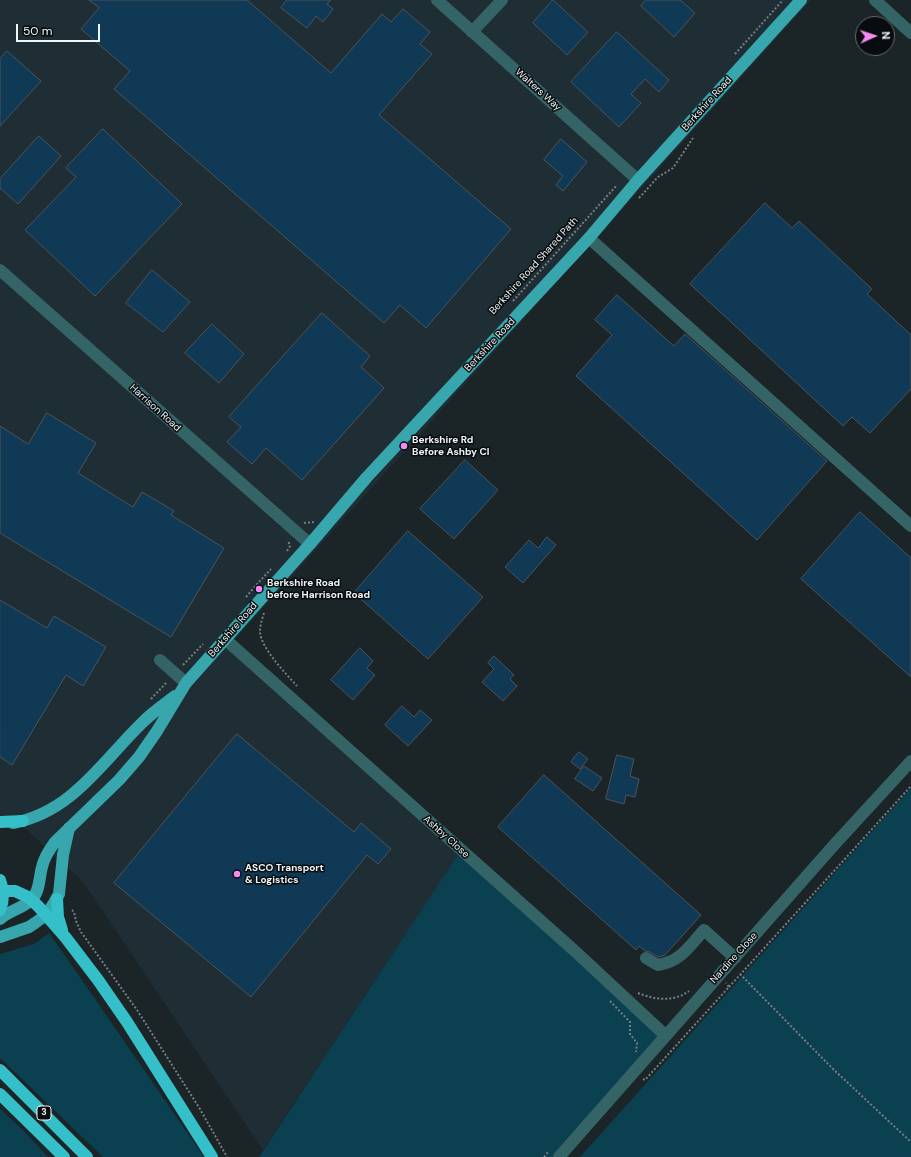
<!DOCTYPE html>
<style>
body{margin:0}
#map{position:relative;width:911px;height:1157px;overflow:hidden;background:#1b2427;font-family:"DM Sans",sans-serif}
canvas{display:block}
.north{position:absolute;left:855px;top:16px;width:40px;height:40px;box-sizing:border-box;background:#080c0e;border:1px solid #64696b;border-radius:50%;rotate:87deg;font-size:11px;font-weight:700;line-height:16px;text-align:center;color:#eff5f7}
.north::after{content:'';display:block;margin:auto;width:14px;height:18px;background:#f389f1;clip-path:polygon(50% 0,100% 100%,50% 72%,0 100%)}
.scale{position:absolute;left:16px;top:24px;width:84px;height:18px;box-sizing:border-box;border:2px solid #eff5f7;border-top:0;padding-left:5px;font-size:12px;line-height:14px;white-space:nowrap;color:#eff5f7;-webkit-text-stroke:3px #080c0e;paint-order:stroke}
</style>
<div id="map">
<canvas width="911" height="1157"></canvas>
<div class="north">N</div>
<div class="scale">50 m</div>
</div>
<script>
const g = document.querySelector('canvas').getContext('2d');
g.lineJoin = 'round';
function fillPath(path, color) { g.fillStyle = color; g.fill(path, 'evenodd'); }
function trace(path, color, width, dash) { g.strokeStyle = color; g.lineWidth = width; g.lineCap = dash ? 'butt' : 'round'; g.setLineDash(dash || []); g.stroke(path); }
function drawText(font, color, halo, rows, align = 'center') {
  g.font = font + ' "DM Sans",sans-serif'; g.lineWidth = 3; g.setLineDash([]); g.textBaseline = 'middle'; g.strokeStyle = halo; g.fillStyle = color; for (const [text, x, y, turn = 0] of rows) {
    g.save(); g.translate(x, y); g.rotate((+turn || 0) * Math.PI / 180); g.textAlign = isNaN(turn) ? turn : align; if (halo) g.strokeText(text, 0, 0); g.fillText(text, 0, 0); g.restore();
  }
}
fillPath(new Path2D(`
 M 0,0 L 811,0 L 231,644 L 462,850 L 263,1150 L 83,882 L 28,831 L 0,814 Z`), '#1e2e34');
fillPath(new Path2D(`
 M 911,788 L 911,1157 L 580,1157 Z
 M 461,850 L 665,1035 L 559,1157 L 259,1157 Z
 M 49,933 L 73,967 L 204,1157 L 103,1157 L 0,1058 L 0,954 L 34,944 Z
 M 0,1109 L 23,1130 L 48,1157 L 0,1157 Z`), '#0a4050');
const building = new Path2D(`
 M 89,0 L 247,0 L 331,73 L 382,14 L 391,22 L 403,9 L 430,32 L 420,44 L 432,54 L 379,115 L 511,229 L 426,328 L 400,305 L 384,323 L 114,89 L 130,71 L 81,29 L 99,8 Z
 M 287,0 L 331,0 L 327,4 L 333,9 L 323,22 L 316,16 L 307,28 L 281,8 Z
 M 553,0 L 588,32 L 567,55 L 533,23 Z
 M 646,0 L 680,0 L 695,13 L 674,37 L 641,6 Z
 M 617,32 L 669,80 L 659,92 L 645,79 L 631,94 L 641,103 L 619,127 L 571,82 Z
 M 7,51 L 41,81 L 0,126 L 0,59 Z
 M 103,129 L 182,204 L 95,296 L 25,230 L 76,177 L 66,168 Z
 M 39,136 L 61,156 L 18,204 L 0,188 L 0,179 Z
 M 561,139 L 587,162 L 563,191 L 556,185 L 563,176 L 544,160 Z
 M 765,203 L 792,228 L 799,221 L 872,289 L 867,294 L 911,335 L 911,389 L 870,433 L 852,417 L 843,426 L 690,284 Z
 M 152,270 L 190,302 L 163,332 L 126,303 Z
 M 617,295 L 674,346 L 685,334 L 827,461 L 757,540 L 576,376 L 612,335 L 595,320 Z
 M 322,313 L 370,356 L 361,367 L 384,388 L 302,480 L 266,448 L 252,464 L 227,442 L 241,427 L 229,417 Z
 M 212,324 L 244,354 L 219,383 L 185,353 Z
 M 47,413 L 96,443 L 78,473 L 133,507 L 142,492 L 174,511 L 171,515 L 224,548 L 171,637 L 0,533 L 0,426 L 28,444 Z
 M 465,460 L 498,490 L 454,539 L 420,509 Z
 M 860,512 L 911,558 L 911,677 L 801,579 Z
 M 408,531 L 483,597 L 428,659 L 354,593 Z
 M 547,537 L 556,545 L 523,583 L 505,567 L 529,540 L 538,548 Z
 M 0,600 L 47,628 L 54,616 L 106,647 L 83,686 L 66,675 L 12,765 L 0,757 Z
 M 360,648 L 373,661 L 367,668 L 375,675 L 353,700 L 331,680 Z
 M 494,656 L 514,675 L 510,679 L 517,686 L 503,701 L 482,682 L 494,669 L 488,663 Z
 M 402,706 L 414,717 L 420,710 L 432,720 L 408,746 L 385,725 Z
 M 237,734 L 354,832 L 361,823 L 391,849 L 378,864 L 367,855 L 251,997 L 114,883 Z
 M 579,752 L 588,759 L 580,769 L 571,762 Z
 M 617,755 L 634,759 L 630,776 L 639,779 L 635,797 L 626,795 L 624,804 L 606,799 Z
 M 584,766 L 602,778 L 593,791 L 575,779 Z
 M 544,775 L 701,915 L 665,955 L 659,957 L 650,952 L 645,951 L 639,946 L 636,950 L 498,827 Z`);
fillPath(building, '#103956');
trace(building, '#4c535a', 1);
trace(new Path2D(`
 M 735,54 L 783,0
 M 639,198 L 658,177 L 673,168 L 693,138
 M 513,301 L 617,185
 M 304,523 L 314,522
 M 287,551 L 290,546 L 288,540
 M 246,597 L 258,583 L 271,569
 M 264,613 C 262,619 260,626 260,632 C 261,648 286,674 297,686
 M 183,665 L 203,644
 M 151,699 L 167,682
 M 72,910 L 74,912 L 76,921 L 81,932 L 137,1010 L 200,1109 L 227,1157
 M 740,974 L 832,1068 L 911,1142
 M 729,987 L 911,786
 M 638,993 C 655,1000 674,1002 689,991
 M 610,1001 L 630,1022 L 630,1034 L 637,1043 L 636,1052
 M 643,1079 L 645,1080 L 729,987 L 726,983
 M 544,1157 L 548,1152`), '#777e81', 2, [2, 2]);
trace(new Path2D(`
 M 437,0 L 638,180
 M 875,0 L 911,33
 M 472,32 L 502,0
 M 589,238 L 911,526
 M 0,270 L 310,544
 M 225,639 L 577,953 L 665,1035
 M 160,660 L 186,683
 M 646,958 L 658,965 C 681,961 689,947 704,930 L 735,958
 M 559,1157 L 834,845 L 911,761`), '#356467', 12);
trace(new Path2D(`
 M 13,823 C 73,812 103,760 144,721 C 153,712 165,704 175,696
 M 0,919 C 9,910 23,909 32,899 C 40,891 39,878 42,867 C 44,858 49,850 55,842 L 119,780 L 139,757 L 157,731 L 186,683 L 310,544 L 367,477 L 589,238 L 638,180 L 801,0
 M 0,937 L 29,927 L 35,923 L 46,915 L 54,903 L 59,894 L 63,855 L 69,828`), '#38a6ad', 12);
trace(new Path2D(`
 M 0,822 L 23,821
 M 0,880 C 4,890 4,900 0,910
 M 0,891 L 15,891 L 28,897 L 38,906 L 66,938 L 98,980 L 127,1022 L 212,1157
 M 57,899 L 58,917 L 62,930
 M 0,1070 L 87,1157
 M 0,1094 L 64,1157`), '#35c0c9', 12);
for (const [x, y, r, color] of [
 [404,446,4,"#f389f1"],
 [259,589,4,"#f389f1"],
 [237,874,4,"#f389f1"]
]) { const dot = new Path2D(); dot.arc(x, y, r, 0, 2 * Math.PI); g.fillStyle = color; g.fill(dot); trace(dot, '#080c0e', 1.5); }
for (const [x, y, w] of [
 [44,1113,14]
]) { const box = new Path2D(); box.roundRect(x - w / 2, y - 7, w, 14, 3); g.fillStyle = '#080c0e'; g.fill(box); trace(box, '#eff5f7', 1); }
drawText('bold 9px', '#eff5f7', null, [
 ["3",44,1113]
]);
drawText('10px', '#eff5f7', '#080c0e', [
 ["Walters Way",538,90,42],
 ["Berkshire Road",707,104,-48],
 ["Berkshire Road Shared Path",534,266,-48],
 ["Berkshire Road",490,345,-47],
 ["Harrison Road",155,408,42],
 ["Berkshire Road",233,630,-49],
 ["Ashby Close",446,837,42],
 ["Nardine Close",734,958,-48]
]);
drawText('bold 10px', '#eff5f7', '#080c0e', [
 ["Berkshire Rd",412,440],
 ["Before Ashby Cl",412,452],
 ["Berkshire Road",267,583],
 ["before Harrison Road",267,595],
 ["ASCO Transport",245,868],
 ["& Logistics",245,880]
], 'left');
</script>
